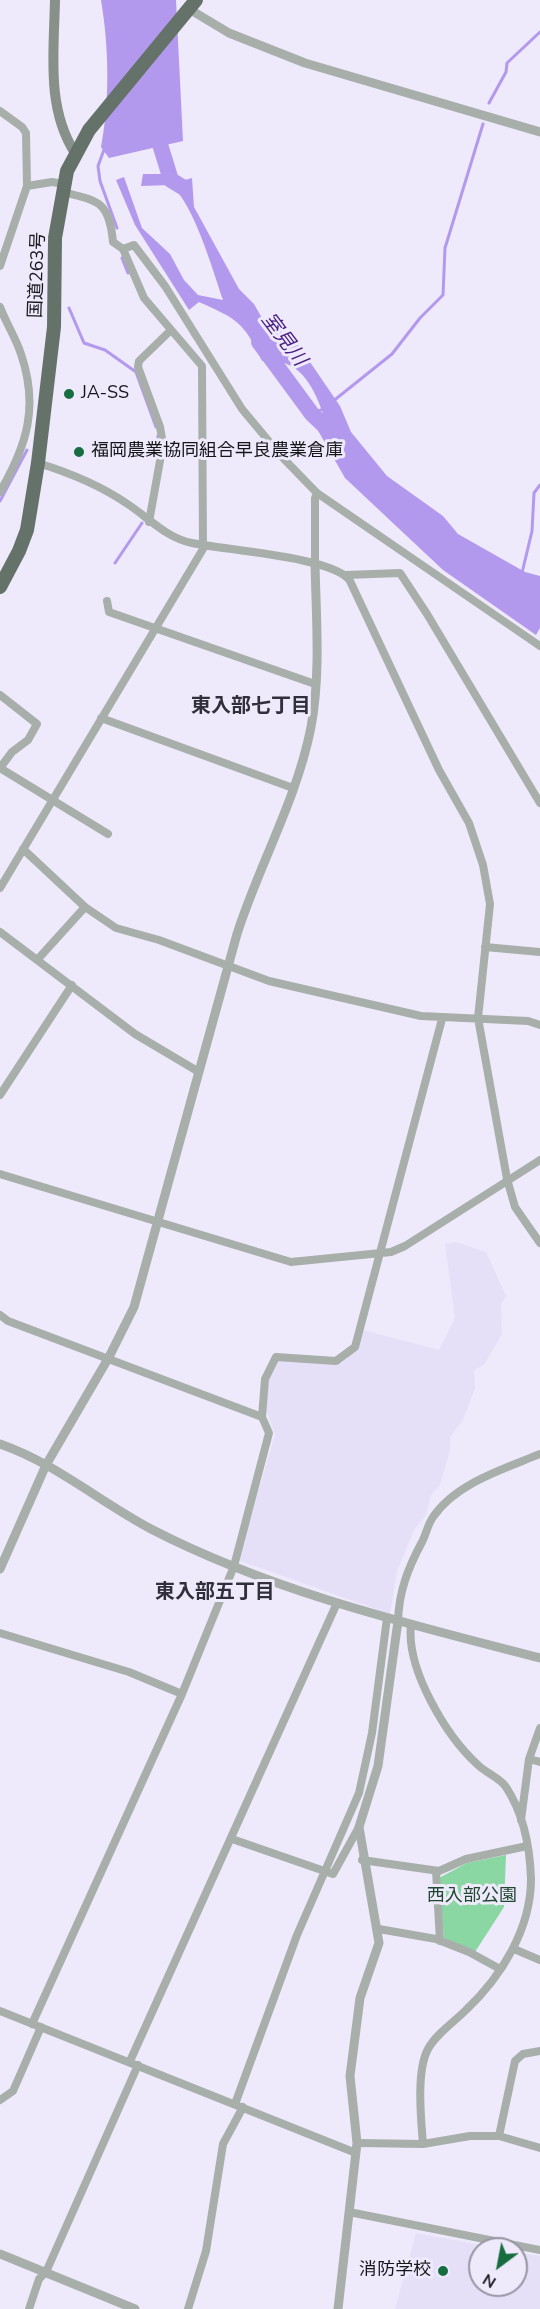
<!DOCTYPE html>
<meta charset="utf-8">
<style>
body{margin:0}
#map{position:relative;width:540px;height:2309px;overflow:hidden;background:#eeeafb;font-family:"Nunito Sans",sans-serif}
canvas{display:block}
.north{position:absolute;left:468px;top:2237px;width:60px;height:60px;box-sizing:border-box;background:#eeeafb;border:2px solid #9895a1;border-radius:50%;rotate:212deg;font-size:16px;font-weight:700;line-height:24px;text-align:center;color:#17161b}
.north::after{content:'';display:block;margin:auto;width:21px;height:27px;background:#176d40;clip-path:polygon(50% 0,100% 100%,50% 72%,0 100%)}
</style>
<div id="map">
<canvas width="540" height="2309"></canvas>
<div class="north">N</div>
</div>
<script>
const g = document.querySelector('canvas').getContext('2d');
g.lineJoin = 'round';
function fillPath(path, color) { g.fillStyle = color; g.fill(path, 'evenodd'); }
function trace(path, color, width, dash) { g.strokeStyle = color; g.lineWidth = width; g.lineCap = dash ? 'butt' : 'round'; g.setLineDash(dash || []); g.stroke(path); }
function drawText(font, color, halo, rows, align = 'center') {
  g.font = font + ' "Nunito Sans","Noto Sans JP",sans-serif'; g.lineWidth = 6; g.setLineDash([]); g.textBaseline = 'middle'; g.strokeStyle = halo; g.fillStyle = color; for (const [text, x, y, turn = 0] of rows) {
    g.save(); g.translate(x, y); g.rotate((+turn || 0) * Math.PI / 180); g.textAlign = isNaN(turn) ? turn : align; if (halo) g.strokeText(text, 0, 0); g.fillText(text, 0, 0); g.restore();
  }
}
fillPath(new Path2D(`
 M 456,1242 L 486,1252 L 506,1296 L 501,1304 L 502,1334 L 484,1365 L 474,1370 L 475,1388 L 463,1420 L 450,1437 L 450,1450 L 440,1485 L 431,1495 L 426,1515 L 414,1530 L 397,1571 L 390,1614 L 238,1560 L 275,1435 L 265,1407 L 269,1379 L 278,1361 L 342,1363 L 358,1348 L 363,1330 L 439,1350 L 455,1318 L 445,1244 Z
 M 416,2233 L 503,2249 L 480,2249 L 480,2285 L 516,2285 L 516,2252 L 540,2256 L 540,2309 L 395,2309 Z`), '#e5dff8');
fillPath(new Path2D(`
 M 506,1855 L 504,1907 L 475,1952 L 444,1938 L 439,1878 L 467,1863 Z`), '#8ad7a4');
fillPath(new Path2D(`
 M 101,0 L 176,0 L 183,141 L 109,158 L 101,147 C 110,101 109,47 101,0 Z
 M 143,174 L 175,174 L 181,181 L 192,178 L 194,207 L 239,289 L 254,304 L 262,318 L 295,340 L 340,406 L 351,432 L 387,476 L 443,516 L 458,534 L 525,572 L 540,576 L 540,628 L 536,635 L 443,570 L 345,478 L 312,420 L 325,419 C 314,387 301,357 262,361 C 244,322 237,319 199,302 L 189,310 L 135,225 L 116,180 L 124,177 L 142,228 L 170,254 L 184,280 L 198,295 L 223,300 C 213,271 194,204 171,185 L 141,186 Z`), '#b399ee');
trace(new Path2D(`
 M 489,103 L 506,72 L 507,63 L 540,32
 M 105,147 L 98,166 L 100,181 L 117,228
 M 122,258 L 128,273
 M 69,308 L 84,343 L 105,350 L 136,372 L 156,427
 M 332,402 L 392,354 L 420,318 L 443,295 L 445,248 L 483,124
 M 312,414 L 325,408
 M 157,457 L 158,436
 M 0,501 L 27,450
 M 115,563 L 142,523
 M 522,573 L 532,531 L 534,493 L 540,485`), '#b399ee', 3);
trace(new Path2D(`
 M 154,125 L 171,180 L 184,188
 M 259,342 L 312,414 L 333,434`), '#b399ee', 16);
trace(new Path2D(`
 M 0,111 L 22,127 L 26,133 L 27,186
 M 123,249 L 134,245 L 165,286 L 242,409 L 282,457 L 317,493 L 540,646
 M 0,266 L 27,186 L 52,182 L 64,184
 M 0,307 C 6,323 16,338 21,354 C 39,407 27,445 0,492
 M 38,463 C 67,472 101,486 126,503 C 148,517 166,538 192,543 C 224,550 335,557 350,581 L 439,770 L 469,823 L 483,865 L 490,904 L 478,1018 L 507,1179 L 515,1207 L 540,1243
 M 149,522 L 163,444 L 160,427 L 138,367 L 139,361 L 171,330
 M 315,563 L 315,498 L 317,493
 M 346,575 L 400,573 L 427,614 L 540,803
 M 107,601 L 109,612 L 315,684
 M 0,695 L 37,724 L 28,740 L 12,752 L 0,768
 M 101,718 L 293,788
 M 0,768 L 108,834
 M 23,849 L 85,907 L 38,959
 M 0,888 L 203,549 L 202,366 L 144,298 L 123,249 L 113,242 C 109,201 99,201 62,192
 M 85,907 L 116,928 L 159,940 L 269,981 L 421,1016 L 528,1021 L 540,1025
 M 0,932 L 135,1034 L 199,1072
 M 485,947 L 540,952
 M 0,1095 L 72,985
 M 0,1174 L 291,1262 L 391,1252 L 405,1246 L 540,1160
 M 0,1315 L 8,1321 L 262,1417 L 269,1433 L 234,1566 L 182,1694 L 32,2024
 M 262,1417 L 265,1379 L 276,1357 L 336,1361 L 355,1347 L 442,1019
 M 398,1621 C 399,1591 408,1568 422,1542 C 426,1534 428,1524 433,1517 C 456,1483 504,1469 540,1454
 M 411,1625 C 406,1669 446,1736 478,1765 C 486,1773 500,1778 506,1787 C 523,1813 530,1848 531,1879 C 531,1929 501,1977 466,2010 C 454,2022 436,2034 428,2049 C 416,2071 421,2119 423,2144
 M 0,1633 L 129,1672 L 182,1694
 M 540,1728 L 529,1759 L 540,1762
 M 521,1820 L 529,1759
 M 232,1839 L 333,1874 L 359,1827
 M 362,1860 L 439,1871 L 466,1859 L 527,1846
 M 436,1871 L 440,1941
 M 379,1929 L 436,1939 L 469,1952 L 500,1969
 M 514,1949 L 540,1960
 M 0,2011 L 356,2153
 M 130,2061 L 337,1603
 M 0,2100 L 13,2091 L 41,2027
 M 235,2104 L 297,1935 L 359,1793 L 372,1733 L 387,1618
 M 499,2136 L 515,2061 L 523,2054 L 540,2051
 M 357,2143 L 423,2144 L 470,2136 L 499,2136 L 540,2148
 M 349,2212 L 540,2250
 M 29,2309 L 39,2279 L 46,2272 L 138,2065
 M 188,2309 L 206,2251 L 223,2144 L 243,2107`), '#a8afaa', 8);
trace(new Path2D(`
 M 189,9 L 229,33 L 305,63 L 540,132
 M 0,1444 C 55,1463 100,1502 151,1529 C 273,1592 408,1624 540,1658
 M 0,1569 L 46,1465 L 109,1357 L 134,1307 L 237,934 C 259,865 297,799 311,727 C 321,674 316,616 315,563
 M 0,2254 L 135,2309
 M 338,2309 L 357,2143 L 350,2076 L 360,1998 L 379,1943 L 359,1827 L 378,1766 L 398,1621`), '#a8afaa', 9);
trace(new Path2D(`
 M 55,0 C 54,52 46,108 75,153`), '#87918a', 10);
trace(new Path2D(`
 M 0,587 L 19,551 L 27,530 L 38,463 L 54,327 L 55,238 L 67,171 L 89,130 L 196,0`), '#657269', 14);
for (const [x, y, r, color] of [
 [69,394,6,"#176d40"],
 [79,452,6,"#176d40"],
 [443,2271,6,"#176d40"]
]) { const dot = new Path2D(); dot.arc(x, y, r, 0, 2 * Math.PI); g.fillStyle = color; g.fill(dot); trace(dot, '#eeeafb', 2); }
drawText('18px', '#17161b', '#eeeafb', [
 ["国道263号",38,275,-88]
]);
drawText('18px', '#17161b', '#eeeafb', [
 ["JA-SS",81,394],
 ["福岡農業協同組合早良農業倉庫",91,452],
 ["消防学校",431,2271,"right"]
], 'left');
drawText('18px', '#20472f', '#eeeafb', [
 ["西入部公園",472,1897]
]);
drawText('italic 20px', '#481f81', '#eeeafb', [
 ["室見川",283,340,53]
]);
drawText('bold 20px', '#322f3c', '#eeeafb', [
 ["東入部七丁目",251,707],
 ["東入部五丁目",215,1593]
]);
</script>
